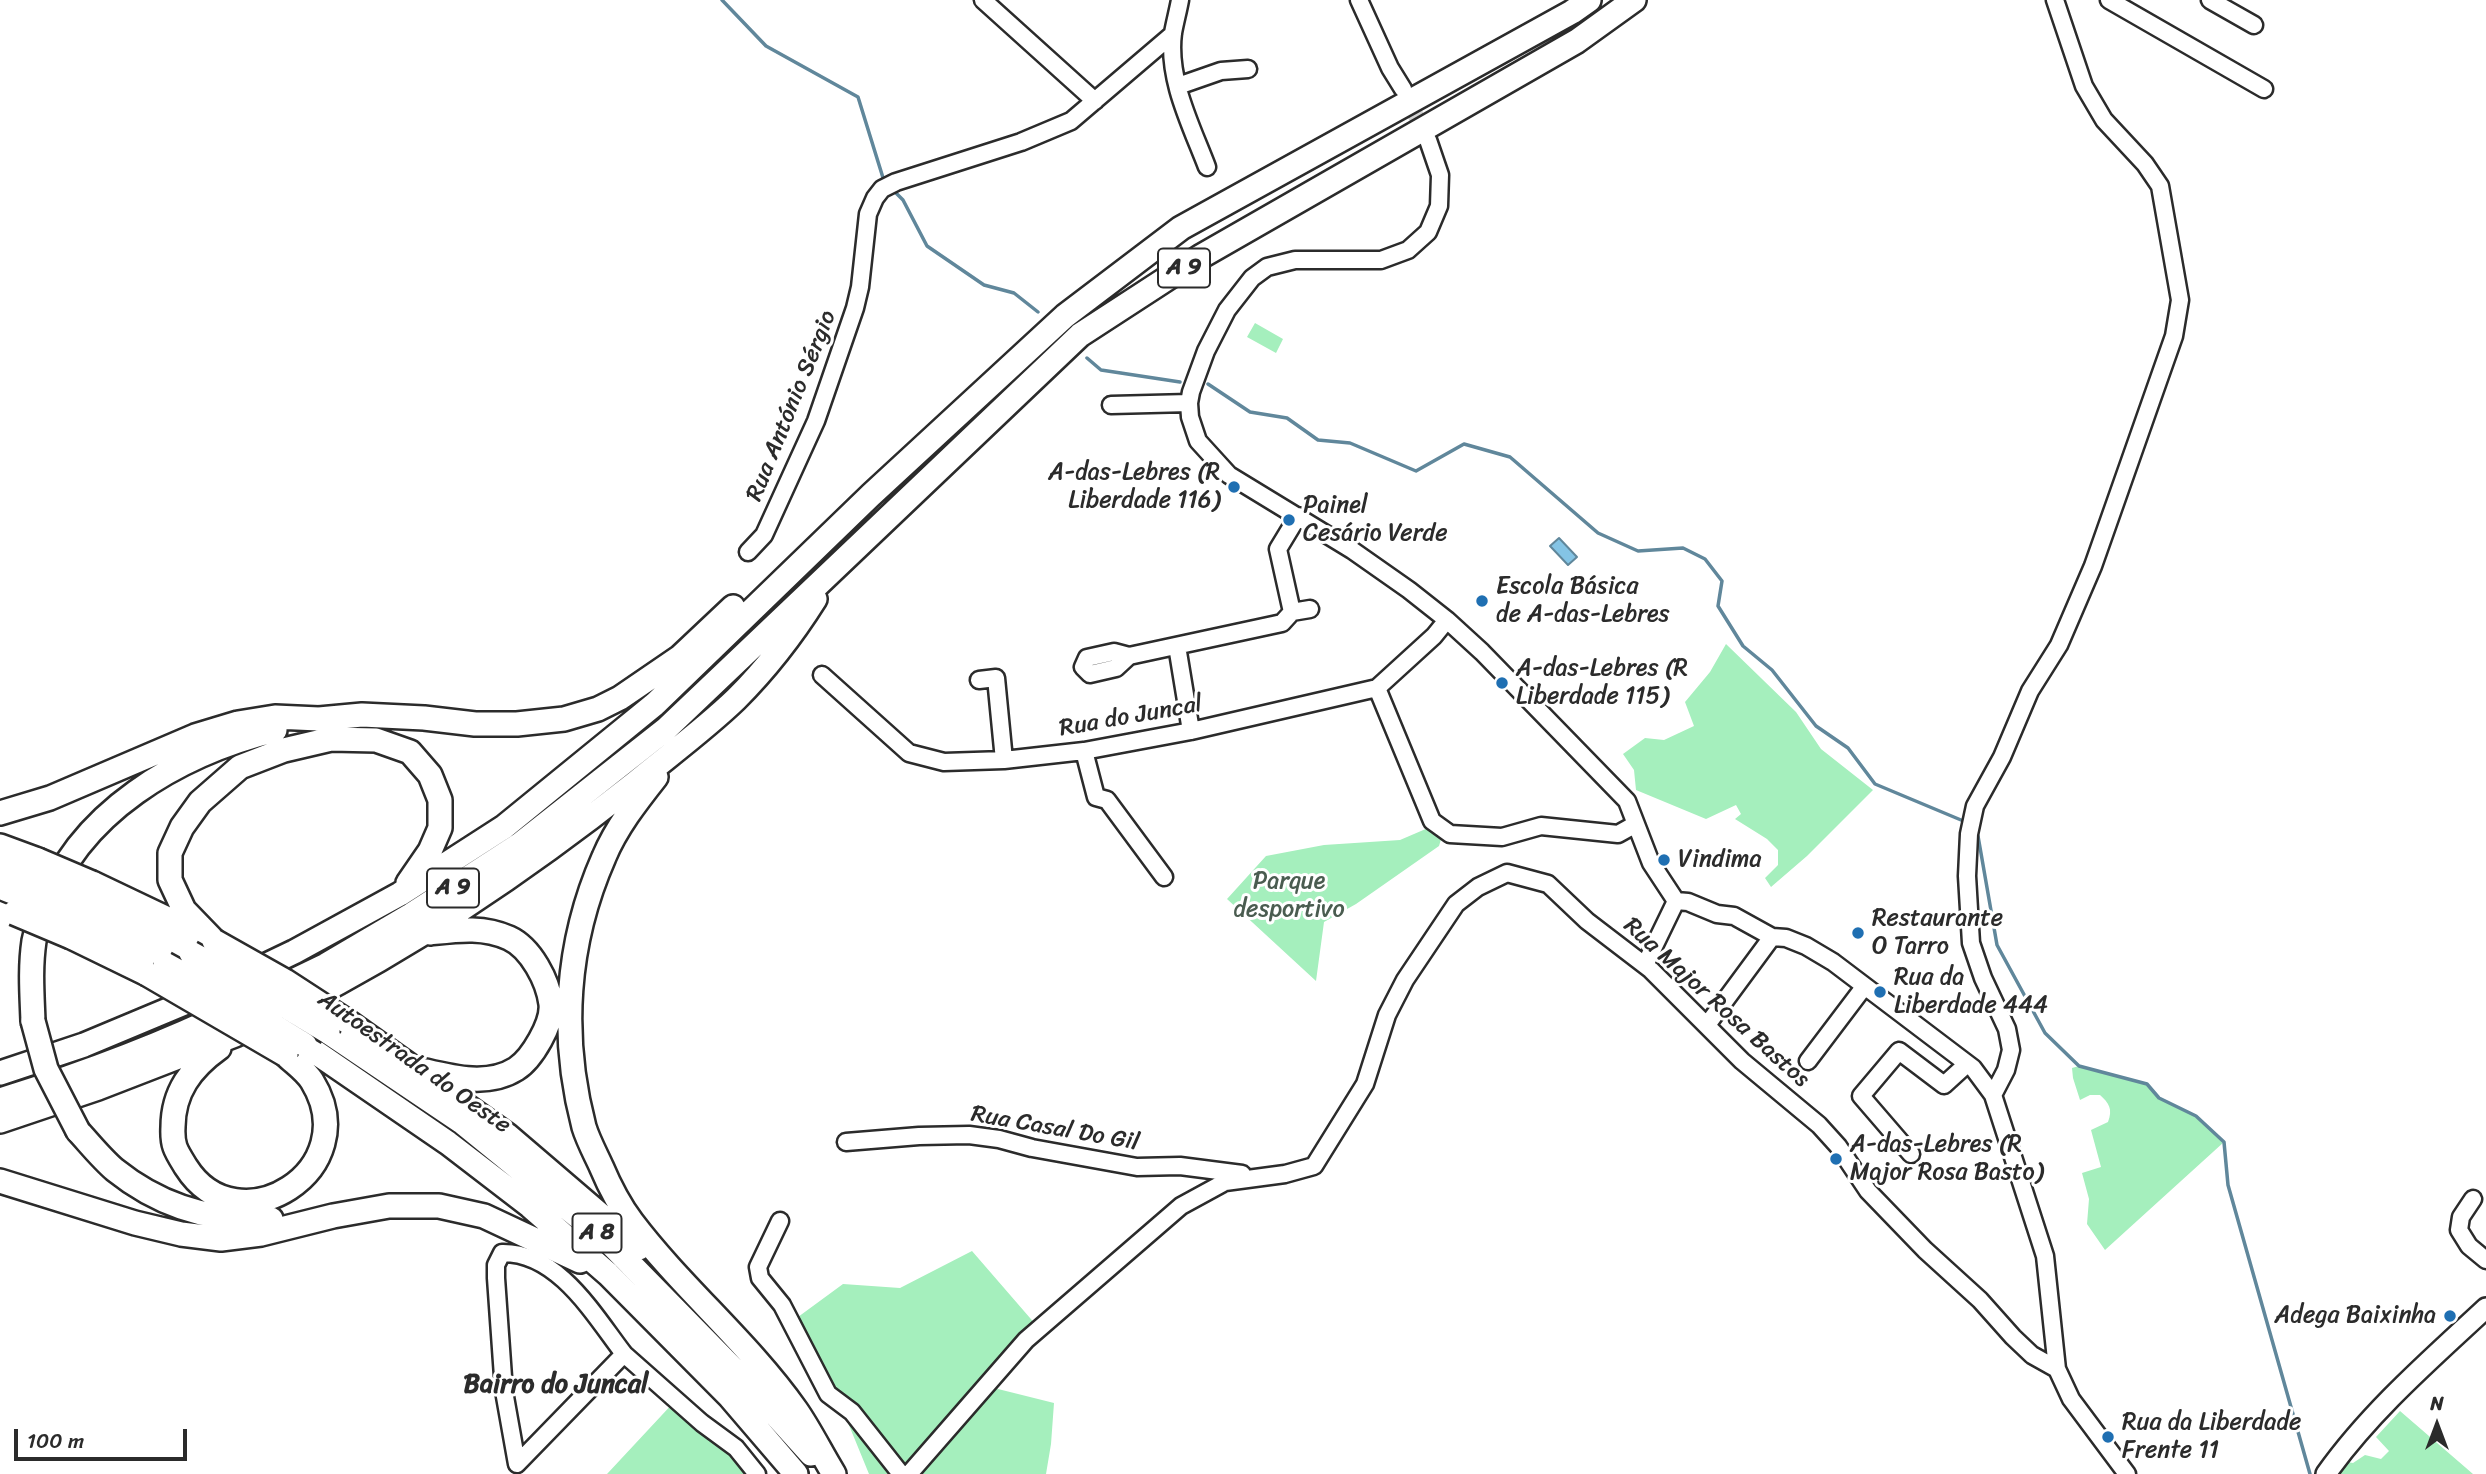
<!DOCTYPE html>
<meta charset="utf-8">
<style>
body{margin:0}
#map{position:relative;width:2486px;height:1474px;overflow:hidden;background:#fff;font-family:Sriracha,sans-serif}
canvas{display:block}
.north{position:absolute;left:2402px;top:1390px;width:70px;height:70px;-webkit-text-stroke:5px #fff;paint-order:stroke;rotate:0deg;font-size:19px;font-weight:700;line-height:28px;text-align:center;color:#2b2b2b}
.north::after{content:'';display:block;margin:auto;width:24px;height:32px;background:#2b2b2b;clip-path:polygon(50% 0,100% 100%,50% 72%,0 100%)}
.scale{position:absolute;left:14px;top:1429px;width:173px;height:32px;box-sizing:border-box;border:4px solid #2b2b2b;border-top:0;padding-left:9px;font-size:21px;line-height:24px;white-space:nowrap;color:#2b2b2b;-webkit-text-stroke:5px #fff;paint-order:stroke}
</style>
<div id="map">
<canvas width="2486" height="1474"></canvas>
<div class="north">N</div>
<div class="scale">100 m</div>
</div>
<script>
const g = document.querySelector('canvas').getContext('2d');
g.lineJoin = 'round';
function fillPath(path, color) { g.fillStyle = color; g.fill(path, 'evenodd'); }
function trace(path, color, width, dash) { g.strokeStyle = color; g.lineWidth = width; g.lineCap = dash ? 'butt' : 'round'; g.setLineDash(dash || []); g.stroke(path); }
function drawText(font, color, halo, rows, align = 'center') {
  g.font = font + ' Sriracha,sans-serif'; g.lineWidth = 6; g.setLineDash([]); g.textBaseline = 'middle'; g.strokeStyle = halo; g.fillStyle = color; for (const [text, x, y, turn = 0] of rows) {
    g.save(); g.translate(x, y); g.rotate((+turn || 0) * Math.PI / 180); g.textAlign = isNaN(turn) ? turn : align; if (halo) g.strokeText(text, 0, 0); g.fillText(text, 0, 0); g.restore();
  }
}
fillPath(new Path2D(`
 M 1255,323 L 1283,339 L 1276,353 L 1247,337 Z
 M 1726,644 L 1796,712 L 1821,749 L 1873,790 L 1807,856 L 1771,887 L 1765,878 L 1778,865 L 1778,850 L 1767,839 L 1735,819 L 1741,814 L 1736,805 L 1706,819 L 1636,790 L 1634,770 L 1623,754 L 1645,738 L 1664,740 L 1694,726 L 1685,702 L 1710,672 Z
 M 1428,828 L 1442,836 L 1439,846 L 1356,904 L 1324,922 L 1316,981 L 1227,899 L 1266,856 L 1324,845 L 1400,840 Z
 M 2079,1066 L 2147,1084 L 2159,1098 L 2196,1116 L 2224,1142 L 2105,1250 L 2087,1224 L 2089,1199 L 2082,1173 L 2101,1167 L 2091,1130 L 2108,1122 C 2113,1109 2109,1103 2100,1095 L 2090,1095 L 2080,1100 L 2073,1078 L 2072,1068 Z
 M 972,1251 L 1043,1333 L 994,1388 L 1054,1403 L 1051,1444 L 1046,1474 L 869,1474 L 835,1391 L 798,1317 L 843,1284 L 900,1288 Z
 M 675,1401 L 763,1474 L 607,1474 Z
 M 2400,1411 L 2473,1474 L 2338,1474 L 2347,1462 L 2353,1463 L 2365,1455 L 2381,1459 L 2389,1451 L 2376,1437 Z`), '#a5efbd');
const water = new Path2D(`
 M 1559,538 L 1577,557 L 1568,565 L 1550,546 Z`);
fillPath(water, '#84c4e5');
trace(water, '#60879b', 2);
trace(new Path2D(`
 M 722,0 L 766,46 L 858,97 L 884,181
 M 893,190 L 903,200 L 927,246 L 984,285 L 1014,293 L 1038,312
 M 1087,358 L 1101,370 L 1180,382
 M 1208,384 L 1250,412 L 1287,418 L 1318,440 L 1350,443 L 1416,471 L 1464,444 L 1510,457 L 1598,533 L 1638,551 L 1683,548 L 1705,559 L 1722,581 L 1718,606 L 1743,646 L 1772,670 L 1816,726 L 1848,748 L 1875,784 L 1961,820
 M 1978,836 L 1997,945 L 2045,1033 L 2079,1066 L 2147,1084 L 2159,1098 L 2196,1116 L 2224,1142 L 2228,1185 L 2310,1474`), '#60879b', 3.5);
trace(new Path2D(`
 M 1404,92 L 1427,138`), '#d5d5d5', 16, [16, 8]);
const minor = new Path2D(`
 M 983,0 L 1095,101
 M 1180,0 C 1178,11 1175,22 1173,33 C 1167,79 1191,125 1207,167
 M 1359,0 L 1390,68 L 1403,89
 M 2109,0 L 2264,89
 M 2210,0 L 2254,25
 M 1178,86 L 1221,71 L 1248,69
 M 1428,140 L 1440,175 L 1439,206 L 1428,232 L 1408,250 L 1381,260 L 1295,260 L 1267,267 L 1252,278 L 1227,310 L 1206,351 L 1191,392 L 1189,403 L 1190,417 L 1198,441 L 1229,475 L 1352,550 L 1409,590 L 1447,620 L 1482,652 L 1627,801 L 1651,863 L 1676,901
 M 1111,405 L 1189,403
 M 748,552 L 764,535 L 816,421 L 855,308 L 860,287 L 868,214 L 875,198 L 882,189 L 896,182 L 1021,142 L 1071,121 L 1173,34
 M 1292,612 L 1278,549 L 1298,516
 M 1177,646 L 1191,731
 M 1129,656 L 1116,668 L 1090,674 L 1083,667 L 1087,658 L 1114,652 L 1129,656 L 1282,623 L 1292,612 L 1310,609
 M 822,675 L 909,753 L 944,762 L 1004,760 L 1084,751 L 1191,731 L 1377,688 L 1434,636 L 1447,620
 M 979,680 L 996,678 L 1004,760
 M 1377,688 L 1432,821 L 1450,834 L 1502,837 L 1541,826 L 1618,834 L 1636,824
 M 1084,751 L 1096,797 L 1107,800 L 1164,877
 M 1676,901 L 1688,902 L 1717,914 L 1734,916 L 1772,937 L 1786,938 L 1806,946 L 1833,962 L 1973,1068 L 1993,1095 L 2045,1256 L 2057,1369 L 2071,1399 L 2127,1474
 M 1645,965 L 1676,901
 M 1707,1025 L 1772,937
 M 1808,1061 L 1864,987
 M 1993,1095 L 2006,1070 L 2011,1050 L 2007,1029 L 1983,978 L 1971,943 L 1967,876 L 1969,834 L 1975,806 L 2002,757 L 2030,691 L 2059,645 L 2093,566 L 2174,336 L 2180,300 L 2160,186 L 2145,164 L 2104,120 L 2084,86 L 2055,0
 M 846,1142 L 919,1136 L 969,1135 L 999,1139 L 1032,1148 L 1137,1167 L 1180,1166 L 1242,1174
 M 1911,1154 L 1861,1096 L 1899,1051 L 1944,1085 L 1967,1064
 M 2473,1199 L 2461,1217 L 2459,1230 L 2469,1246 L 2486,1260
 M 780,1221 L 758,1267 L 760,1278 L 782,1305 L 828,1394 L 852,1412 L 901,1474
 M 517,1464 L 504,1391 L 496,1278 L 496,1265 L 502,1253 C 558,1252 594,1315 624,1354
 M 517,1464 L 624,1354 L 702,1423 L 736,1448 L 757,1474
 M 909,1474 L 1026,1340 L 1181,1206 L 1225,1182 L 1285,1174 L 1314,1166 L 1365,1084 L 1387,1015 L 1405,980 L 1456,904 L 1478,887 L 1507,873 L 1548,884 L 1587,921 L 1651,970 L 1742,1061 L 1819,1125 L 1838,1146 L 1868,1191 L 1925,1250 L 1980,1300 L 2013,1337 L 2032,1355 L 2057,1369`);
const major = new Path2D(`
 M 2326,1474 C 2370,1412 2430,1360 2486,1308`);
const highway = new Path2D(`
 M 656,777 C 637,801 616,828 604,857 C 566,943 560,1036 584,1127 C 588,1140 595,1153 601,1166 C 609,1185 619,1205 632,1222 C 682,1288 748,1342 796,1410 C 810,1430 821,1453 834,1474
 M 0,813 L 50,798 L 195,736 L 238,723 L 275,717 L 319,719 L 362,715 L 424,718 L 475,724 L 517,724 L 564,719 L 598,709 L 620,698 L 680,657 L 733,607
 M 0,846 L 38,860
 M 0,865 L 28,876
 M 92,883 L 199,934
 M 0,887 L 20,895
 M 85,900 L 138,925 L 191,953
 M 76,920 L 165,964
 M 71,937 L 147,974
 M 214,941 L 184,910 L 170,880 L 170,853 L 182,827 L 200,802 L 240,767 L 284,750 L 331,739 L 376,740 L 410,752 L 430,775 L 440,800 L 440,828 L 430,851 L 408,883
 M 246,975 L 294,952 L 400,894 L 504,827 L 655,704 L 871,495 L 1065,316 L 1181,228 L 1572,12 L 1589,0
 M 272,991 L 326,965 L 411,915 L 519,845 L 666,729 L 1080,335 L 1200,257 L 1577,41 L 1634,0
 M 296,1005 C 418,943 527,869 634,784 C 668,756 705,729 736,699 C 766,669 793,634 815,599
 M 33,1021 C 32,994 30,968 34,941 C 36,931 40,920 44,910 C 77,812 179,754 275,730
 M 348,1022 L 507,1135 L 639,1248
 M 328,1032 L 463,1123 L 608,1241 L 746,1382 L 811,1454
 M 305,1045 L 448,1143 L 530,1206 L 608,1274 L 730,1397 L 796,1474
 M 219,1048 C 191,1068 173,1092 173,1127 C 172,1146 176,1151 186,1167 C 238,1249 367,1170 312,1081 C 306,1071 294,1063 286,1055
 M 426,1071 C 455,1078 489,1086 516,1069 C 532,1059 553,1023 551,1004 C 548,981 531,948 509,938 C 483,926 457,930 430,933
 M 0,1073 L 84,1045 L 206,994
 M 0,1100 C 80,1075 159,1046 235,1009
 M 0,1121 L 98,1088 L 235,1035 L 259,1023
 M 78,1131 C 90,1144 102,1159 115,1170 C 161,1207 213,1222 271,1219
 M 0,1181 L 135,1223 L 181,1234 L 221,1239 L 261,1234 L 333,1216 L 389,1206 L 439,1206 L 484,1216 L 580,1261`);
trace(minor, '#2b2b2b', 21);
trace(major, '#2b2b2b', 24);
trace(highway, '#2b2b2b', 28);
trace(minor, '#fff', 16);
trace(major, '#fff', 19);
trace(highway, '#fff', 23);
const highwayBridge = new Path2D(`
 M 38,860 L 92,883
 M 28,876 L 85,900
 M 20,895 L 76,920
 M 14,913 L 71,937
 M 214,941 L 285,981 L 348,1022
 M 191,953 L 262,992 L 328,1032
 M 165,964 L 238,1004 L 305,1045
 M 147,974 L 286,1055
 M 33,1021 L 46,1069 L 78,1131`);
trace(highwayBridge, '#2b2b2b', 28, []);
trace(highwayBridge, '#fff', 23);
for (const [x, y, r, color] of [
 [1234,487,7,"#1f6fb2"],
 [1289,520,7,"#1f6fb2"],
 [1482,601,7,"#1f6fb2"],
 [1502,683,7,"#1f6fb2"],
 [1664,860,7,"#1f6fb2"],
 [1858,933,7,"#1f6fb2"],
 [1880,992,7,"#1f6fb2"],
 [1836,1159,7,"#1f6fb2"],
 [2450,1316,7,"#1f6fb2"],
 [2108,1437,7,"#1f6fb2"]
]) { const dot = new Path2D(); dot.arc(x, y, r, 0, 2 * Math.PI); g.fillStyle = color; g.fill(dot); trace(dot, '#fff', 2.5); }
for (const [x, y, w] of [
 [1184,268,52],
 [453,888,52],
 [597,1233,49]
]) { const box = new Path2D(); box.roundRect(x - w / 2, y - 19.5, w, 39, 5); g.fillStyle = '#fff'; g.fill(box); trace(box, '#2b2b2b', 2); }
drawText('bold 23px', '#2b2b2b', null, [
 ["A 9",1184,268],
 ["A 9",453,888],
 ["A 8",597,1233]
]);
drawText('24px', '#2b2b2b', '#fff', [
 ["Rua António Sérgio",792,406,-68],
 ["Rua do Juncal",1131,717,-10],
 ["Rua Major Rosa Bastos",1716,1003,42],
 ["Autoestrada do Oeste",414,1063,35],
 ["Rua Casal Do Gil",1055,1129,10]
]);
drawText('24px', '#2b2b2b', '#fff', [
 ["A-das-Lebres (R",1220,473,"right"],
 ["Liberdade 116)",1220,501,"right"],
 ["Painel",1303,506],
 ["Cesário Verde",1303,534],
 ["Escola Básica",1496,587],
 ["de A-das-Lebres",1496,615],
 ["A-das-Lebres (R",1516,669],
 ["Liberdade 115)",1516,697],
 ["Vindima",1678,860],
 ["Restaurante",1872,919],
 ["O Tarro",1872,947],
 ["Rua da",1894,978],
 ["Liberdade 444",1894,1006],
 ["A-das-Lebres (R",1850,1145],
 ["Major Rosa Basto)",1850,1173],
 ["Adega Baixinha",2436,1316,"right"],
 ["Rua da Liberdade",2122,1423],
 ["Frente 11",2122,1451]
], 'left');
drawText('24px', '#4a5c50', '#fff', [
 ["Parque",1289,882],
 ["desportivo",1289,910]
]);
drawText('bold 26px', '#2b2b2b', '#fff', [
 ["Bairro do Juncal",556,1385]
]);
</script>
